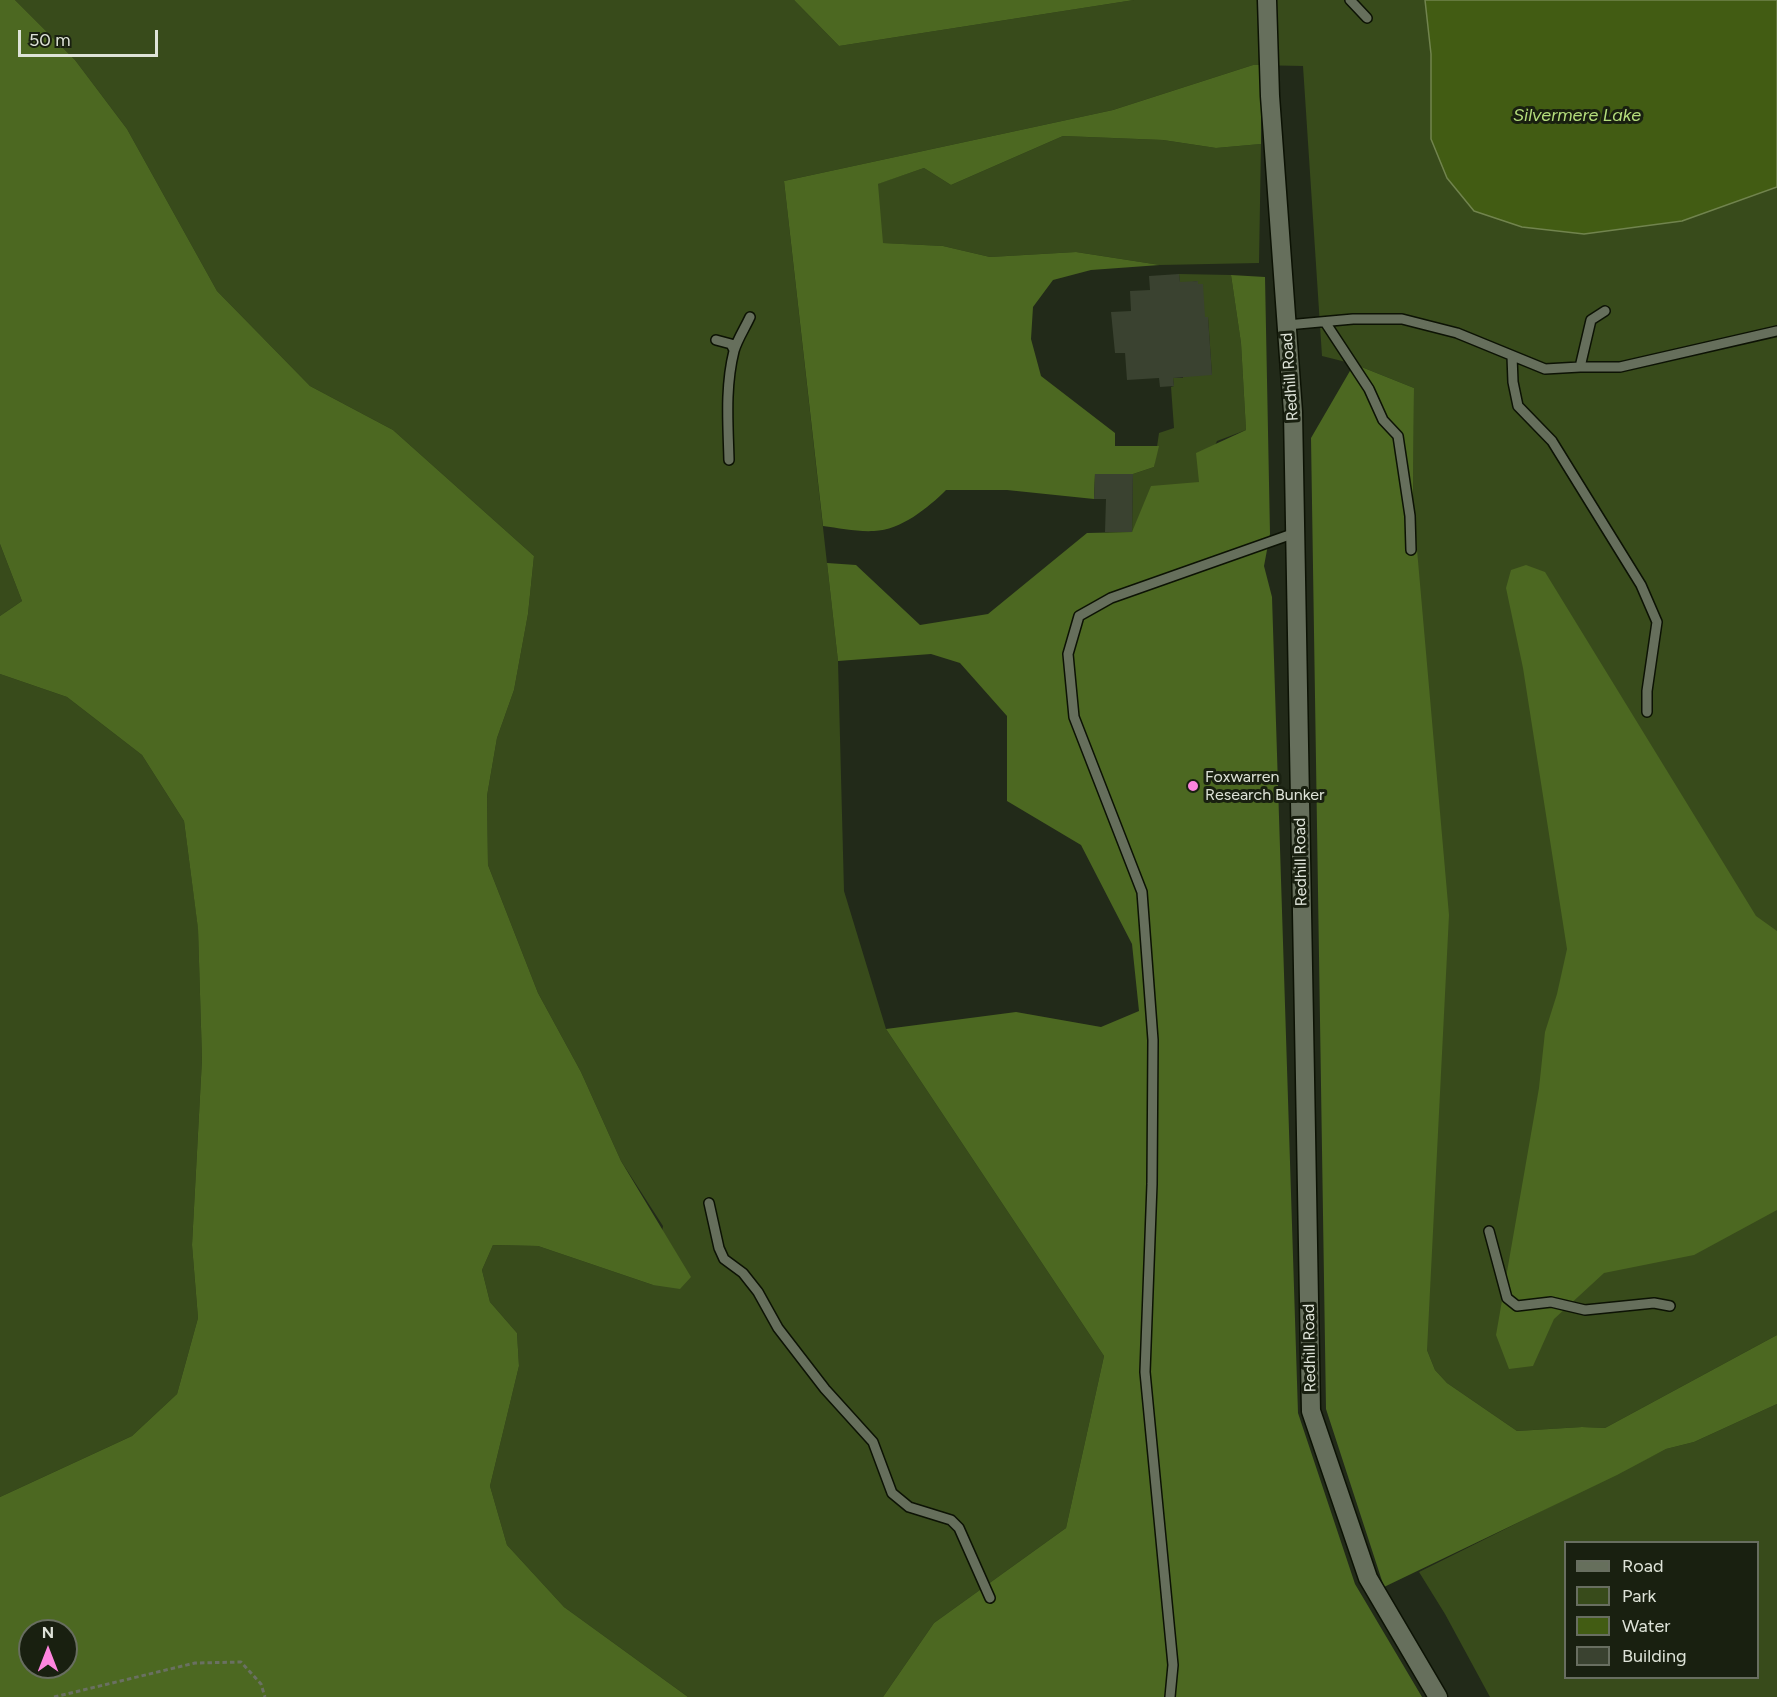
<!DOCTYPE html>
<style>
body{margin:0}
#map{position:relative;width:1777px;height:1697px;overflow:hidden;background:#222a19;font-family:Figtree,sans-serif}
canvas{display:block}
.legend{position:absolute;left:1564px;top:1541px;width:195px;height:138px;box-sizing:border-box;background:#192010;border:2px solid #686e60;margin:0;padding:8px 10px;list-style:none;font-size:18px;color:#dee3d8}
.legend li{display:flex;align-items:center;gap:12px;height:30px}
.legend b{width:30px;border:2px solid #686e60}
.north{position:absolute;left:18px;top:1619px;width:60px;height:60px;box-sizing:border-box;background:#192010;border:2px solid #686e60;border-radius:50%;rotate:0deg;font-size:16px;font-weight:700;line-height:24px;text-align:center;color:#dee3d8}
.north::after{content:'';display:block;margin:auto;width:21px;height:27px;background:#ff85df;clip-path:polygon(50% 0,100% 100%,50% 72%,0 100%)}
.scale{position:absolute;left:18px;top:30px;width:140px;height:27px;box-sizing:border-box;border:3px solid #dee3d8;border-top:0;padding-left:8px;font-size:18px;line-height:21px;white-space:nowrap;color:#dee3d8;-webkit-text-stroke:4px #192010;paint-order:stroke}
</style>
<div id="map">
<canvas width="1777" height="1697"></canvas>
<ul class="legend">
<li><b style="height:8px;background:#666f5c"></b>Road</li>
<li><b style="height:16px;background:#384b1b"></b>Park</li>
<li><b style="height:16px;background:#425c13"></b>Water</li>
<li><b style="height:16px;background:#3a4230"></b>Building</li>
</ul>
<div class="north">N</div>
<div class="scale">50 m</div>
</div>
<script>
const g = document.querySelector('canvas').getContext('2d');
g.lineJoin = 'round';
function fillPath(path, color) { g.fillStyle = color; g.fill(path, 'evenodd'); }
function trace(path, color, width, dash) { g.strokeStyle = color; g.lineWidth = width; g.lineCap = dash ? 'butt' : 'round'; g.setLineDash(dash || []); g.stroke(path); }
function drawText(font, color, halo, rows, align = 'center') {
  g.font = font + ' Figtree,sans-serif'; g.lineWidth = 6; g.setLineDash([]); g.textBaseline = 'middle'; g.strokeStyle = halo; g.fillStyle = color; for (const [text, x, y, turn = 0] of rows) {
    g.save(); g.translate(x, y); g.rotate((+turn || 0) * Math.PI / 180); g.textAlign = isNaN(turn) ? turn : align; if (halo) g.strokeText(text, 0, 0); g.fillText(text, 0, 0); g.restore();
  }
}
fillPath(new Path2D(`
 M 15,0 L 794,0 L 839,46 L 1134,0 L 1777,0 L 1777,1335 L 1605,1428 L 1582,1427 L 1517,1431 L 1447,1383 L 1435,1370 L 1427,1350 L 1413,504 L 1414,388 L 1354,364 L 1322,356 L 1303,66 L 1253,65 L 1113,110 L 784,181 L 838,661 L 844,891 L 886,1029 L 1104,1356 L 1066,1528 L 934,1623 L 883,1697 L 688,1697 L 564,1607 L 507,1545 L 490,1486 L 519,1366 L 517,1333 L 490,1302 L 482,1270 L 493,1245 L 538,1246 L 653,1285 L 663,1226 L 621,1161 L 581,1072 L 538,993 L 488,865 L 487,796 L 497,738 L 514,690 L 528,614 L 534,556 L 393,430 L 310,386 L 217,291 L 127,129 L 75,60 Z
 M 1063,136 L 1163,140 L 1216,148 L 1261,144 L 1259,263 L 1160,265 L 1076,252 L 990,257 L 943,246 L 882,243 L 877,184 L 924,168 L 951,185 Z
 M 1179,274 L 1231,275 L 1241,343 L 1246,430 L 1217,441 L 1199,482 L 1132,532 L 1133,474 L 1154,467 L 1159,433 L 1174,428 L 1171,387 L 1174,386 L 1173,378 L 1183,378 L 1183,375 L 1212,375 L 1208,317 L 1201,317 L 1203,284 L 1198,284 L 1197,281 L 1180,285 Z
 M 0,544 L 22,601 L 0,616 Z
 M 0,674 L 67,697 L 142,755 L 184,821 L 198,928 L 202,1059 L 192,1245 L 198,1318 L 177,1394 L 132,1436 L 0,1497 Z
 M 1777,1404 L 1777,1697 L 1490,1697 L 1445,1614 L 1419,1572 L 1666,1449 L 1694,1442 ZM 1566,1542 L 1758,1542 L 1758,1678 L 1566,1678 Z`), '#384b1b');
fillPath(new Path2D(`
 M 0,0 L 15,0 L 75,60 L 127,129 L 217,291 L 310,386 L 393,430 L 534,556 L 528,614 L 514,690 L 497,738 L 487,796 L 488,865 L 538,993 L 581,1072 L 621,1161 L 691,1277 L 680,1289 L 653,1285 L 538,1246 L 493,1245 L 482,1270 L 490,1302 L 517,1333 L 519,1366 L 490,1486 L 507,1545 L 564,1607 L 688,1697 L 0,1697 L 0,1497 L 132,1436 L 177,1394 L 198,1318 L 192,1245 L 202,1059 L 198,929 L 184,821 L 142,755 L 67,697 L 0,674 L 0,616 L 22,601 L 0,544 ZM 30,1631 L 66,1631 L 66,1667 L 30,1667 Z
 M 794,0 L 1134,0 L 839,46 Z
 M 1253,65 L 1261,65 L 1261,144 L 1216,148 L 1163,140 L 1063,136 L 951,185 L 924,168 L 878,184 L 883,243 L 943,246 L 990,257 L 1076,252 L 1160,265 L 1091,270 L 1053,280 L 1033,307 L 1031,339 L 1041,376 L 1115,433 L 1115,446 L 1159,446 L 1154,467 L 1133,474 L 1095,474 L 1094,499 L 1007,490 L 946,490 C 928,508 901,530 874,531 C 857,532 839,528 823,526 L 784,181 L 1113,110 Z
 M 1231,275 L 1265,277 L 1270,534 L 1264,566 L 1272,597 L 1298,1413 L 1355,1584 L 1422,1697 L 883,1697 L 934,1623 L 1066,1528 L 1104,1356 L 886,1029 L 1016,1012 L 1101,1027 L 1139,1011 L 1132,944 L 1081,845 L 1007,801 L 1007,716 L 960,663 L 931,654 L 838,661 L 827,563 L 856,565 L 920,625 L 988,614 L 1087,533 L 1132,532 L 1151,486 L 1199,482 L 1196,453 L 1246,430 L 1241,343 Z
 M 1354,364 L 1414,388 L 1413,504 L 1449,915 L 1427,1350 L 1435,1370 L 1447,1383 L 1517,1431 L 1582,1427 L 1605,1428 L 1777,1335 L 1777,1404 L 1694,1442 L 1666,1449 L 1617,1475 L 1384,1587 L 1326,1409 L 1311,438 Z
 M 1526,565 L 1545,572 L 1756,916 L 1777,931 L 1777,1210 L 1694,1255 L 1604,1273 L 1554,1319 L 1533,1366 L 1509,1369 L 1496,1335 L 1539,1088 L 1545,1032 L 1557,994 L 1567,949 L 1523,668 L 1506,588 L 1511,570 Z`), '#4c6821');
const water = new Path2D(`
 M 1425,0 L 1777,0 L 1777,187 L 1682,221 L 1584,234 L 1522,227 L 1474,211 L 1447,178 L 1431,139 L 1431,54 Z`);
fillPath(water, '#425c13');
trace(water, '#71844e', 1.5);
fillPath(new Path2D(`
 M 1179,274 L 1180,282 L 1198,281 L 1198,284 L 1203,284 L 1205,317 L 1208,317 L 1212,375 L 1173,378 L 1174,386 L 1160,387 L 1159,378 L 1127,380 L 1125,353 L 1115,353 L 1111,312 L 1131,311 L 1130,291 L 1150,290 L 1149,276 Z
 M 1095,474 L 1133,474 L 1132,532 L 1105,532 L 1106,499 L 1094,499 Z`), '#3a4230');
const lane = new Path2D(`
 M 1350,0 L 1367,18
 M 1325,322 L 1369,389 L 1383,420 L 1398,436 L 1410,516 L 1411,550
 M 1287,325 L 1353,319 L 1402,319 L 1457,333 L 1545,369 L 1580,367 L 1591,320 L 1605,311
 M 716,340 L 731,344 L 734,350
 M 1512,356 L 1513,382 L 1518,406 L 1552,441 L 1641,585 L 1657,622 L 1647,691 L 1647,712
 M 1580,367 L 1620,367 L 1777,331
 M 729,460 C 728,423 725,387 734,351 C 737,340 745,328 750,317
 M 709,1203 L 719,1248 L 724,1259 L 743,1273 L 758,1292 L 778,1328 L 825,1389 L 873,1442 L 892,1493 L 909,1507 L 951,1520 L 959,1528 L 990,1598
 M 1489,1231 L 1507,1298 L 1517,1306 L 1551,1302 L 1585,1310 L 1654,1303 L 1670,1306
 M 1170,1697 L 1173,1665 L 1145,1372 L 1152,1184 L 1153,1040 L 1142,892 L 1074,717 L 1068,654 L 1079,616 L 1111,598 L 1295,533`);
const street = new Path2D(`
 M 1267,0 L 1270,96 L 1293,412 L 1311,1411 L 1368,1578 L 1438,1697`);
trace(lane, '#0c1204', 12);
trace(street, '#0c1204', 21);
trace(new Path2D(`
 M 54,1697 L 195,1663 L 241,1662 L 261,1684 L 265,1697`), '#6a7062', 3, [4.5, 3]);
trace(lane, '#666f5c', 9);
trace(street, '#666f5c', 18);
for (const [x, y, r, color] of [
 [1193,786,6,"#ff85df"]
]) { const dot = new Path2D(); dot.arc(x, y, r, 0, 2 * Math.PI); g.fillStyle = color; g.fill(dot); trace(dot, '#192010', 2); }
drawText('16px', '#dee3d8', '#192010', [
 ["Redhill Road",1290,377,-94],
 ["Redhill Road",1301,862,-91],
 ["Redhill Road",1310,1348,-91]
]);
drawText('16px', '#dee3d8', '#192010', [
 ["Foxwarren",1205,777],
 ["Research Bunker",1205,795]
], 'left');
drawText('italic 18px', '#b4dd7c', '#192010', [
 ["Silvermere Lake",1577,116]
]);
</script>
